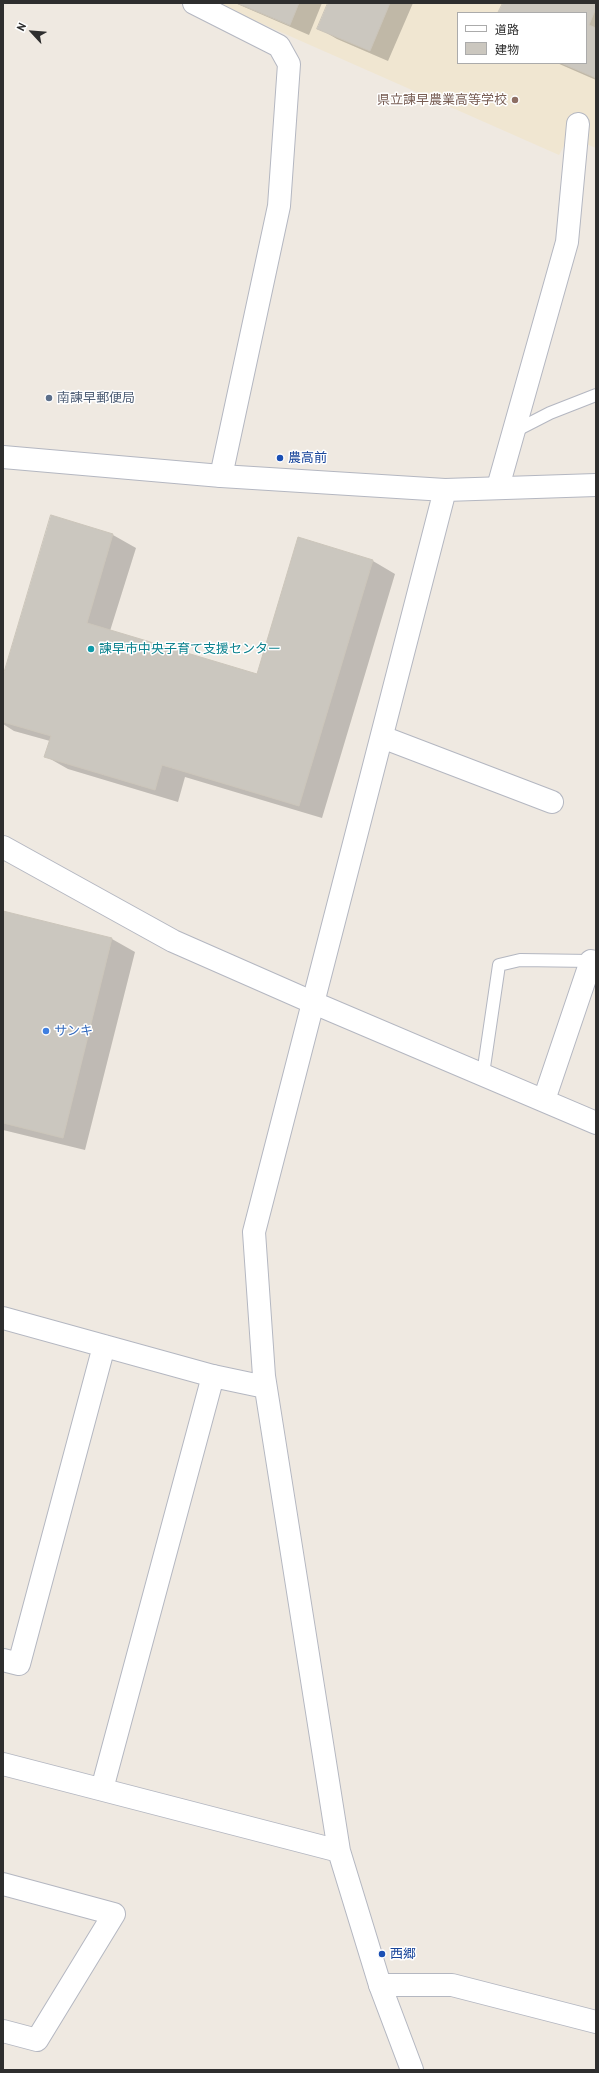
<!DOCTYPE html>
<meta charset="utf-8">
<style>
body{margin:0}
#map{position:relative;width:599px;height:2073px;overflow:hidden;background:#efe9e1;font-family:"PT Sans","Noto Sans JP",sans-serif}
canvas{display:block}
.frame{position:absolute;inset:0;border:4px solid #2e2e2e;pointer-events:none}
.legend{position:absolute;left:457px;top:12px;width:130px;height:52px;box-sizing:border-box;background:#fff;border:1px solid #ababab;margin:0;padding:5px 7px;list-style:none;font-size:12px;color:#2e2e2e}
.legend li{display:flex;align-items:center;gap:8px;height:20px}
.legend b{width:20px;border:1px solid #ababab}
.north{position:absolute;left:12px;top:12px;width:40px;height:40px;-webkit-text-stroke:3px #fff;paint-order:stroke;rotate:296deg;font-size:11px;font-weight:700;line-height:16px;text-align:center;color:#2e2e2e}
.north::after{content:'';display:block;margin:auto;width:14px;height:18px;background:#2e2e2e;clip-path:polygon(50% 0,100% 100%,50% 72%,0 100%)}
</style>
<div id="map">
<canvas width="599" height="2073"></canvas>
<div class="frame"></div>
<ul class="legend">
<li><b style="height:5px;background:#fff"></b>道路</li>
<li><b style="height:11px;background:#cbc7bf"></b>建物</li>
</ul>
<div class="north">N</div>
</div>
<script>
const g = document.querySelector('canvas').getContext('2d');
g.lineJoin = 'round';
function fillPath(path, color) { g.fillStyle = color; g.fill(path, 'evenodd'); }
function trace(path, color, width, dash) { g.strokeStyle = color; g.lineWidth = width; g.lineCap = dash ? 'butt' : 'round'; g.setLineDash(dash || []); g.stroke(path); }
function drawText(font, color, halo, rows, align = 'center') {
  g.font = font + ' "PT Sans","Noto Sans JP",sans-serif'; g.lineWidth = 3; g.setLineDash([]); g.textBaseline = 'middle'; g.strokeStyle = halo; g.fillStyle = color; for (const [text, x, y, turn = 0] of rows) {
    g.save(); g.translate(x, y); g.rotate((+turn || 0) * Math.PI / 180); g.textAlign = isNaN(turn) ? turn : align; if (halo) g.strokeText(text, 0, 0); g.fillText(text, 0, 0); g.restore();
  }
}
fillPath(new Path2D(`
 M 215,3 L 596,3 L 596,148 L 569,137 L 559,155 ZM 458,13 L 586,13 L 586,63 L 458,63 Z`), '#f0e6d1');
fillPath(new Path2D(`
 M 235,3 L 322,3 L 309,35 Z
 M 329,3 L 413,3 L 388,61 L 337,39 L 318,28 Z
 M 504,3 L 596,3 L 596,80 L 557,63 L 586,63 L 586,13 L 499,13 Z
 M 52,516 L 113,535 L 136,548 L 110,631 L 257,675 L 373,561 L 395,574 L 322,818 L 185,777 L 178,802 L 68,769 L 45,756 L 50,741 L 14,731 L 3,724 L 3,679 Z
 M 3,912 L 112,939 L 135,952 L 85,1150 L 3,1130 Z`), '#0003');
const building = new Path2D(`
 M 237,3 L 299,3 L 290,25 Z
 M 328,3 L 390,3 L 370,51 L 317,29 Z
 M 503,3 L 596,3 L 596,8 L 589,25 L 596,28 L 596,78 L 561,63 L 586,63 L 586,13 L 498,13 Z
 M 51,515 L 113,534 L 87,623 L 257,674 L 298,537 L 373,560 L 299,806 L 162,765 L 155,790 L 44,757 L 51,736 L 3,722 L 3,676 Z
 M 3,911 L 112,938 L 63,1138 L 3,1123 Z`);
fillPath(building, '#cbc7bf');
trace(building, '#cbc5ba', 1);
const lane = new Path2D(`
 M 513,432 L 550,413 L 596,395
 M 483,1074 L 499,965 L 520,960 L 591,961`);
const street = new Path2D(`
 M 194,3 L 279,46 L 289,64 L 279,206 L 221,476
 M 498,487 L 567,242 L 578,124
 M 382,737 L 552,802
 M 3,847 L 173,941 L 314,1003 L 596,1123
 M 544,1100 L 591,961
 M 3,1318 L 213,1376
 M 3,1660 L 19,1664 L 104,1346
 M 3,1884 L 114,1914 L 37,2040 L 3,2031
 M 412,2070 L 380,1985 L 452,1985 L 596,2022`);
const secondary = new Path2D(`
 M 3,457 L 221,476 L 445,490 L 596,485
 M 3,1764 L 339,1851
 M 102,1789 L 213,1376 L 265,1387
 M 380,1985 L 339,1851 L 264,1376 L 254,1232 L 445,490`);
trace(lane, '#b4b7c1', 14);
trace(street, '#b4b7c1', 24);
trace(secondary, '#b4b7c1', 24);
trace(lane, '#fff', 12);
trace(street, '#fff', 22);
trace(secondary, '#fff', 22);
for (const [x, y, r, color] of [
 [515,100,4,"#8d6e63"],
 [49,398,4,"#5c6f8a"],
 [280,458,4,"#1a4fb4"],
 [91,649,4,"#0f9aa8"],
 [46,1031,4,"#3f7fe0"],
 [382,1954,4,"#1a4fb4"]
]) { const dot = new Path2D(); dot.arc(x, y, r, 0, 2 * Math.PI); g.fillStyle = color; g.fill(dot); trace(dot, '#fff', 1.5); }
drawText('13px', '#785e54', '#fff', [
 ["県立諫早農業高等学校",507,100]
], 'right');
drawText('13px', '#4e5e75', '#fff', [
 ["南諫早郵便局",57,398]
], 'left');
drawText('13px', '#164399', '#fff', [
 ["農高前",288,458],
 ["西郷",390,1954]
], 'left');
drawText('13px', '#0d838f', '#fff', [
 ["諫早市中央子育て支援センター",99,649]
], 'left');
drawText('13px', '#366cbe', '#fff', [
 ["サンキ",54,1031]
], 'left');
</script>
